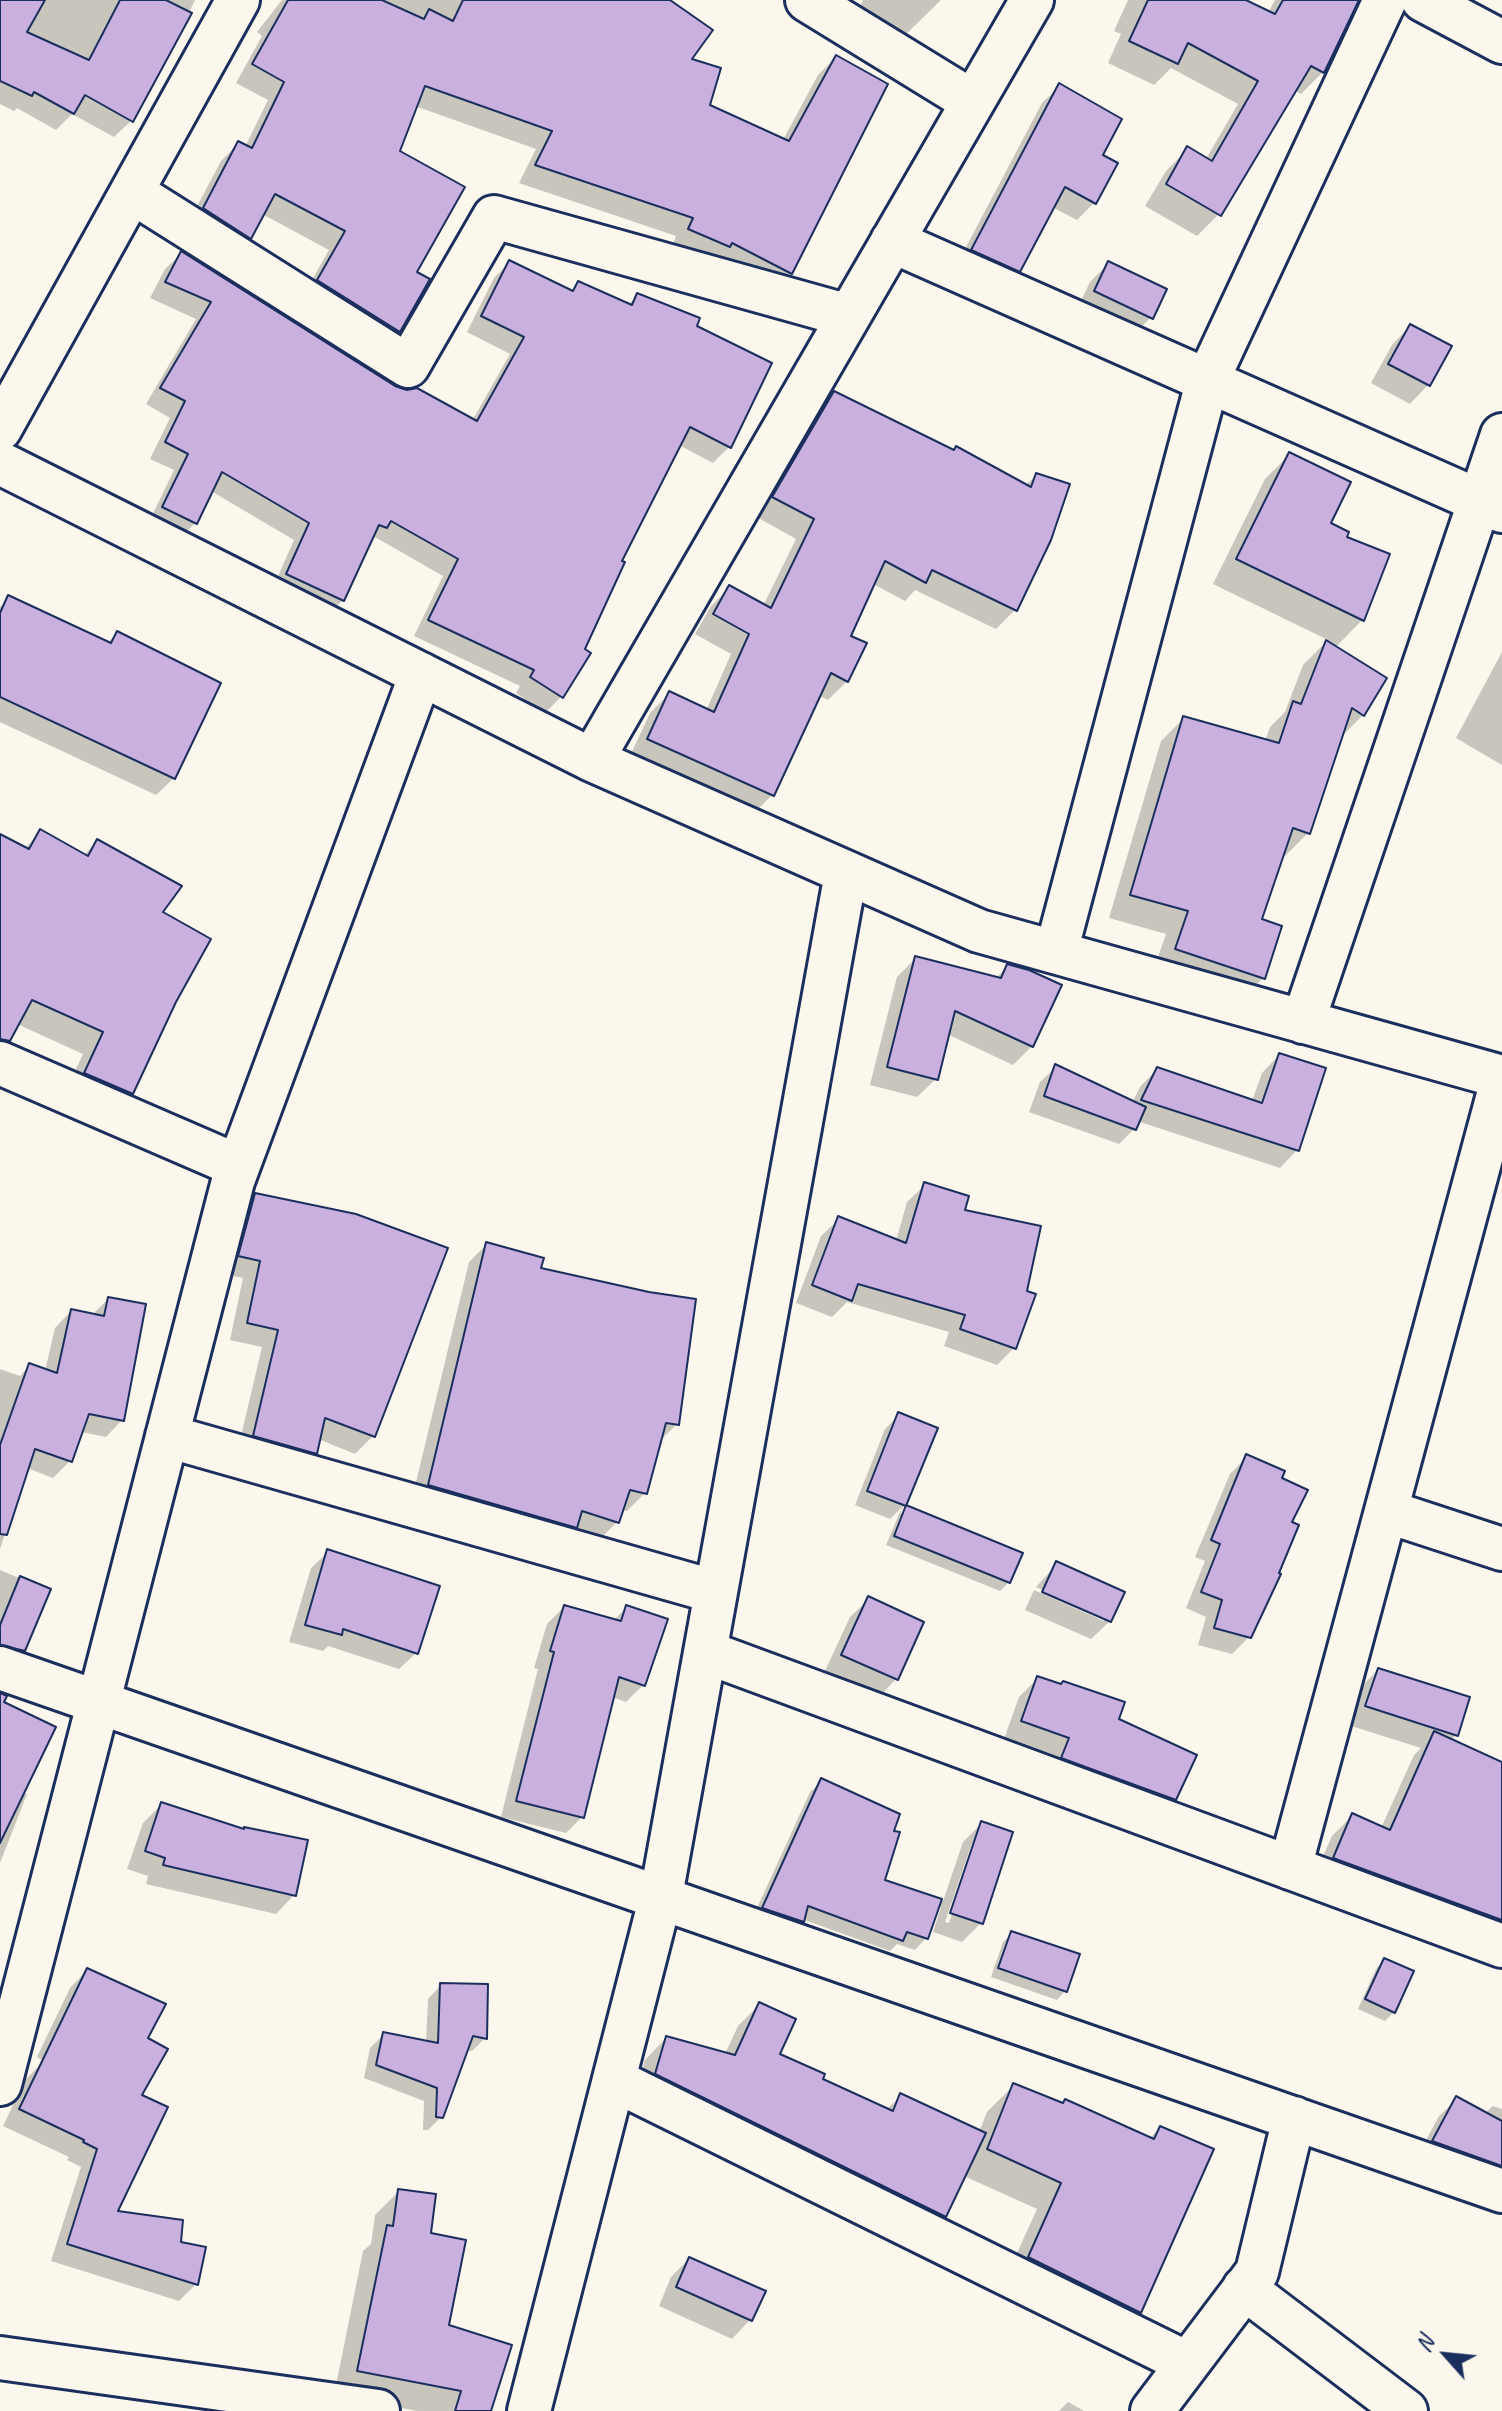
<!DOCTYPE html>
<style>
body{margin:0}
#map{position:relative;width:1502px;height:2411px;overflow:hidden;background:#fbf7ec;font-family:Caveat,sans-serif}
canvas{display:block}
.north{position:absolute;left:1406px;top:2315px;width:80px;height:80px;-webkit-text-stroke:6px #fbf7ec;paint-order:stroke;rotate:297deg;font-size:22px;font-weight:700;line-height:32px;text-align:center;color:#1b2f5e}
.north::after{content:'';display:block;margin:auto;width:28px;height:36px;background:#1b2f5e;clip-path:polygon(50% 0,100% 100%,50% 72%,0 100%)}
</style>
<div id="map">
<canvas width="1502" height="2411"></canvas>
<div class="north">N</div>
</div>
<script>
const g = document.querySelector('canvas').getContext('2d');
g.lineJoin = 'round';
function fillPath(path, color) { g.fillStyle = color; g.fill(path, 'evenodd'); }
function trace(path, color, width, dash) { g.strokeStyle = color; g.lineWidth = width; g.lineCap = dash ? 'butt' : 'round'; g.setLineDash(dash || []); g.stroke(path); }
fillPath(new Path2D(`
 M 0,0 L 195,0 L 161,70 L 131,121 L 114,137 L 72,114 L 56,130 L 17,108 L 14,111 L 0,104 Z
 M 282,0 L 651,0 L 689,60 L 708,106 L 783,140 L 818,75 L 836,57 L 885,84 L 790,273 L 772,291 L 672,247 L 676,236 L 519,183 L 536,149 L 415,106 L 397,152 L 414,272 L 428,280 L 398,331 L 380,349 L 301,299 L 329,250 L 262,214 L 250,238 L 232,255 L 186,227 L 221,161 L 239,143 L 245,147 L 268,100 L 236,83 L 262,36 L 257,32 Z
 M 863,0 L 941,0 L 898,42 L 854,18 Z
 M 1128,0 L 1242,0 L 1268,13 L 1275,0 L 1356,0 L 1323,72 L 1301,94 L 1294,90 L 1219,214 L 1197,236 L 1145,206 L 1166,171 L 1188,149 L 1206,159 L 1238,104 L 1171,68 L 1154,85 L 1108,63 L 1121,34 L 1114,31 Z
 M 1060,86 L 1100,156 L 1094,203 L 1077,220 L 1052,207 L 1019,270 L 1001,288 L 955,268 L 1042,103 Z
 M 181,254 L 394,388 L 472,421 L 510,354 L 467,332 L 494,278 L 510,262 L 570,292 L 578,283 L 628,305 L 637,296 L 694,327 L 729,447 L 713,463 L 679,445 L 620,561 L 582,649 L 589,653 L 561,697 L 545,713 L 516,693 L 520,686 L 414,636 L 443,576 L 375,537 L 369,543 L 343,600 L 327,616 L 272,590 L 294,540 L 211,491 L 195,523 L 180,539 L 148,524 L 174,470 L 150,459 L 170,418 L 146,404 L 196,319 L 150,298 L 165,269 Z
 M 1108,264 L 1151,317 L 1133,336 L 1077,309 L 1090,282 Z
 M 1410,326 L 1449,347 L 1428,385 L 1410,404 L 1371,383 L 1392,345 Z
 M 834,393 L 1025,486 L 1036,475 L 1049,539 L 1015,610 L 996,629 L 915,590 L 905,601 L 873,584 L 848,637 L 847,681 L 828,700 L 818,695 L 772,795 L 753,814 L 629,758 L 650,713 L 669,694 L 706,711 L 731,654 L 695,634 L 711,606 L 730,587 L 763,606 L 796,539 L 755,516 L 815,412 Z
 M 1290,454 L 1328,524 L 1344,538 L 1362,620 L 1335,648 L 1363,715 L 1340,738 L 1308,833 L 1285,856 L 1281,854 L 1259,920 L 1263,978 L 1240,1001 L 1153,971 L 1166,934 L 1109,918 L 1161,741 L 1184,718 L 1265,741 L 1270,727 L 1285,712 L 1303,665 L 1328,640 L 1213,584 L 1265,479 Z
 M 9,598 L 107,643 L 117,634 L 174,778 L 156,795 L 0,722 L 0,607 Z
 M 1502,652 L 1502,765 L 1456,738 Z
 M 41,832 L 83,856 L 97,842 L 161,912 L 174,1001 L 132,1093 L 110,1115 L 64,1095 L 83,1054 L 17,1024 L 8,1039 L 0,1048 L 0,837 L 24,849 Z
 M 916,958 L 996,978 L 1008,966 L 1032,1046 L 1013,1065 L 947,1034 L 936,1079 L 917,1097 L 870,1085 L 897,977 Z
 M 1279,1055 L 1297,1150 L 1280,1168 L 1137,1121 L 1134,1129 L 1119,1144 L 1029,1112 L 1040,1082 L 1056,1067 L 1132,1103 L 1140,1087 L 1157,1069 L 1252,1101 L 1262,1073 Z
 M 925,1185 L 962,1212 L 1014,1348 L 997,1365 L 944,1346 L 949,1332 L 847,1302 L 832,1317 L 796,1303 L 821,1236 L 839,1219 L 896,1241 L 907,1202 Z
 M 255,1195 L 373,1436 L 355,1454 L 318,1439 L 315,1453 L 297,1470 L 237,1453 L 262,1347 L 230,1340 L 243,1278 L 222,1274 L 238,1213 Z
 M 487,1244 L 538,1269 L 677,1424 L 659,1442 L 645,1493 L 627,1511 L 621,1510 L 617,1522 L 599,1540 L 411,1503 L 469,1262 Z
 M 108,1299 L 122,1420 L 106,1437 L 81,1432 L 70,1461 L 53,1478 L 27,1468 L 0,1549 L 0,1369 L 20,1376 L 30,1365 L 45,1371 L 55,1328 L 71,1311 L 92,1315 Z
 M 899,1415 L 935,1429 L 900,1514 L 907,1508 L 1009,1582 L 1000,1591 L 886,1545 L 902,1507 L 890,1519 L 855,1505 L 885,1429 Z
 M 1247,1457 L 1280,1479 L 1290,1523 L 1249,1637 L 1232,1654 L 1198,1645 L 1206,1617 L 1186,1608 L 1205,1561 L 1195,1557 L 1230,1474 Z
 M 328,1552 L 416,1653 L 399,1669 L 328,1646 L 323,1651 L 289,1642 L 311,1568 Z
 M 1057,1564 L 1110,1621 L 1091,1639 L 1025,1610 L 1034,1590 L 1104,1621 L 1104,1617 L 1036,1587 Z
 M 0,1570 L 48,1590 L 23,1650 L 6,1667 L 0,1666 Z
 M 869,1599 L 922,1623 L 896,1679 L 878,1698 L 824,1673 L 850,1617 Z
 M 564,1607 L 613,1621 L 627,1607 L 643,1685 L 626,1702 L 612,1697 L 582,1817 L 566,1833 L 501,1817 L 538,1669 L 534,1668 L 547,1624 Z
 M 1378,1670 L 1456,1735 L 1450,1741 L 1502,1805 L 1502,1956 L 1313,1879 L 1332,1836 L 1352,1816 L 1381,1828 L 1414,1755 L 1421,1748 L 1348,1725 L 1360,1688 Z
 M 1038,1678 L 1116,1720 L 1174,1799 L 1156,1817 L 1044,1776 L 1051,1756 L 1004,1739 L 1019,1697 Z
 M 0,1706 L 22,1793 L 27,1794 L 0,1863 Z
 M 822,1781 L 882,1881 L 943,1901 L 963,1842 L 982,1823 L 981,1923 L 962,1942 L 933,1932 L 941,1907 L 938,1906 L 926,1938 L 915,1950 L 897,1944 L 890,1951 L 802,1919 L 791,1933 L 752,1919 L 810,1792 ZM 972,1843 L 976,1843 L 949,1923 L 945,1922 Z
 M 161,1805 L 294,1895 L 276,1914 L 146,1884 L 148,1876 L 127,1869 L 143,1823 Z
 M 1012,1933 L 1065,1991 L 1057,2000 L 991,1977 L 1003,1942 Z
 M 1384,1960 L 1394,2012 L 1385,2021 L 1358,2009 L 1376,1969 Z
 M 87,1970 L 146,2039 L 140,2096 L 115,2213 L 178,2243 L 196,2284 L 179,2301 L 51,2261 L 81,2167 L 67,2160 L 69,2157 L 3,2126 L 25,2080 L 44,2061 L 37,2057 L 70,1988 Z
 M 441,1985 L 485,2038 L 472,2051 L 465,2050 L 441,2117 L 428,2130 L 423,2130 L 424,2101 L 364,2078 L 370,2048 L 384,2034 L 426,2043 L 428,1999 Z
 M 760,2004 L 778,2055 L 821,2080 L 886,2110 L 901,2096 L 979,2132 L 987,2112 L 1013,2086 L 1149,2139 L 1160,2128 L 1211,2150 L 1139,2312 L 1113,2338 L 1003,2284 L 1037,2209 L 964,2176 L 945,2216 L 923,2238 L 635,2096 L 645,2060 L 666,2038 L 725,2054 L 738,2026 Z
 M 1457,2099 L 1484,2114 L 1493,2106 L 1502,2109 L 1502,2192 L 1416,2159 L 1439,2116 Z
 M 399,2191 L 428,2235 L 447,2327 L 489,2411 L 417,2411 L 334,2395 L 363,2251 L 371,2244 L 375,2215 Z
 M 689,2259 L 750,2320 L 732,2339 L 659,2306 L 671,2277 Z
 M 1068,2402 L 1084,2411 L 1059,2411 Z`), '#0003');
const building = new Path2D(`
 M 0,0 L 45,0 L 27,32 L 89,60 L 120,0 L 166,0 L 192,13 L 133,122 L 85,95 L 74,114 L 34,92 L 32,96 L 0,81 Z
 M 288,0 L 382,0 L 424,19 L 429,9 L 453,21 L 463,0 L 670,0 L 713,30 L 692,59 L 721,68 L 710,105 L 789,141 L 836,55 L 888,84 L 792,274 L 732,243 L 730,247 L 688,229 L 693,218 L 535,165 L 552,131 L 425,86 L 400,151 L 465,187 L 417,272 L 430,279 L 400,332 L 317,280 L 345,231 L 275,194 L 251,239 L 203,208 L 238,141 L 252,148 L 284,82 L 252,64 Z
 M 1148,0 L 1246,0 L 1275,14 L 1283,0 L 1359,0 L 1324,73 L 1311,66 L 1221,216 L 1166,184 L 1187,146 L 1212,161 L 1258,81 L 1188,43 L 1178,64 L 1129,41 Z
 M 1059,83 L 1122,119 L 1103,155 L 1118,163 L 1096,204 L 1065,187 L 1020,272 L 971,250 Z
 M 181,251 L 395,386 L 407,390 L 417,388 L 477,421 L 524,337 L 481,316 L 509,260 L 573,291 L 578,281 L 632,305 L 637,293 L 700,318 L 697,326 L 772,363 L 731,448 L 690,427 L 622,561 L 625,562 L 585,649 L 591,653 L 563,698 L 530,677 L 534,670 L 428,620 L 458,559 L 391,521 L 387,528 L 379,525 L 344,601 L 286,574 L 309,523 L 222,472 L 197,524 L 162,507 L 188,454 L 165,442 L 185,401 L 160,388 L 211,302 L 165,282 Z
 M 1108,261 L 1167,289 L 1153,319 L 1094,291 Z
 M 1410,324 L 1452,346 L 1430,386 L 1388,364 Z
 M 834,391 L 954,450 L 956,446 L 1031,487 L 1036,473 L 1070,484 L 1051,540 L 1017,611 L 932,570 L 926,583 L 885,561 L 851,636 L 867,643 L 848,682 L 831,673 L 774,796 L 647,739 L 669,691 L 714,712 L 749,634 L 713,614 L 729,585 L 771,608 L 814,519 L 772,497 Z
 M 1289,452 L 1351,482 L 1331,523 L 1349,532 L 1347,537 L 1390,554 L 1364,621 L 1236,559 Z
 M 8,595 L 111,643 L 117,631 L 221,683 L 175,779 L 0,697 L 0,613 Z
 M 1326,640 L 1387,678 L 1364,716 L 1352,708 L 1310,834 L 1293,828 L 1262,919 L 1282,926 L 1265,979 L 1175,949 L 1188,911 L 1130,895 L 1183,716 L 1279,743 L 1293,701 L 1301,704 Z
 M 40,829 L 88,856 L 97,839 L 182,886 L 163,912 L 211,939 L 176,1002 L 133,1094 L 84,1073 L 103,1032 L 32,1000 L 10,1041 L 0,1039 L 0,834 L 29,849 Z
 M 915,956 L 1001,978 L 1007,964 L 1029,970 L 1062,985 L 1033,1047 L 955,1011 L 938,1080 L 887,1067 Z
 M 1279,1053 L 1326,1068 L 1299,1151 L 1141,1100 L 1157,1067 L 1262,1103 Z
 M 1055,1064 L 1146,1107 L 1136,1130 L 1044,1096 Z
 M 924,1182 L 969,1196 L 965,1210 L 1041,1226 L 1027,1291 L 1036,1294 L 1016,1349 L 960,1329 L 965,1315 L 858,1284 L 852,1301 L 812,1285 L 838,1216 L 906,1243 Z
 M 255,1193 L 356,1214 L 448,1248 L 375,1437 L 325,1418 L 317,1454 L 253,1436 L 278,1330 L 247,1323 L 260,1261 L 238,1256 Z
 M 486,1242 L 544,1258 L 541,1268 L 649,1292 L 696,1299 L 679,1425 L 666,1423 L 647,1494 L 630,1490 L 619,1523 L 582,1511 L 577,1528 L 428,1485 Z
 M 108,1297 L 146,1304 L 124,1421 L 89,1414 L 72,1462 L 35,1449 L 7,1535 L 0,1534 L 0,1445 L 29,1363 L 57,1373 L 71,1309 L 104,1316 Z
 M 898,1412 L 938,1428 L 906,1506 L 867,1491 Z
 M 1246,1454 L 1285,1471 L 1282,1478 L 1308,1490 L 1292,1522 L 1299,1525 L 1279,1573 L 1281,1574 L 1251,1638 L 1214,1628 L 1222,1600 L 1201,1592 L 1220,1544 L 1211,1540 Z
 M 906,1505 L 1023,1553 L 1010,1583 L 894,1536 Z
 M 327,1549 L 440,1586 L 418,1654 L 343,1629 L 342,1635 L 305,1625 Z
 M 1056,1561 L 1125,1592 L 1111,1622 L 1042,1592 Z
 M 20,1576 L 51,1589 L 25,1651 L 0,1645 L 0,1625 Z
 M 868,1596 L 924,1622 L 898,1680 L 841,1655 Z
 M 564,1605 L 621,1621 L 626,1605 L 668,1619 L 645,1686 L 619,1677 L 584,1818 L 516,1801 L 554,1652 L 550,1651 Z
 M 1378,1668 L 1470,1697 L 1458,1736 L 1365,1706 Z
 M 1037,1676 L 1061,1684 L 1063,1681 L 1125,1702 L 1119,1719 L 1197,1755 L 1176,1800 L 1061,1758 L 1069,1738 L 1021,1721 Z
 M 0,1693 L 7,1696 L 4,1702 L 56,1727 L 0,1843 Z
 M 1434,1731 L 1502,1762 L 1502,1920 L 1333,1858 L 1352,1813 L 1390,1830 Z
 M 821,1778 L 900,1814 L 894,1831 L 900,1832 L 885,1880 L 942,1899 L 928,1939 L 907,1932 L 903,1941 L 808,1906 L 804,1922 L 762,1908 Z
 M 161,1802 L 244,1829 L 244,1827 L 308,1840 L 296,1896 L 163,1865 L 165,1858 L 145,1851 Z
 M 981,1821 L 1013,1832 L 983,1924 L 950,1913 Z
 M 1011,1931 L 1080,1954 L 1067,1992 L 998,1968 Z
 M 1384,1958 L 1414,1971 L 1395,2013 L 1365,1999 Z
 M 87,1968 L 166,2004 L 148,2038 L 168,2049 L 142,2095 L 168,2107 L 118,2211 L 183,2220 L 181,2242 L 206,2247 L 198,2285 L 67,2244 L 97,2149 L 83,2142 L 84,2140 L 19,2109 Z
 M 440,1983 L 488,1984 L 487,2039 L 473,2036 L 443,2118 L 436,2117 L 437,2088 L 376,2065 L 383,2032 L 438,2043 Z
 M 759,2002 L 796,2019 L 780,2054 L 825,2074 L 823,2079 L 893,2111 L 900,2093 L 986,2133 L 946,2217 L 655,2074 L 666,2036 L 735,2055 Z
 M 1013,2083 L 1063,2103 L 1065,2099 L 1154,2139 L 1160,2126 L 1214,2149 L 1141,2313 L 1028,2257 L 1061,2183 L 987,2149 Z
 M 1456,2096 L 1502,2121 L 1502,2166 L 1432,2141 Z
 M 398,2189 L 436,2194 L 431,2233 L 466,2240 L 449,2325 L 512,2345 L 491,2411 L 455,2411 L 461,2391 L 357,2371 L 387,2225 L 393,2226 Z
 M 689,2257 L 766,2291 L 752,2321 L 676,2287 Z`);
fillPath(building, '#c9b0df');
trace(building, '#1b2f5e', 2);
const minor = new Path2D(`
 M 807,0 L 973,102
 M 1423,0 L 1502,42
 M 132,192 L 408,366 L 494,217 L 849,316
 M 892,241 L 1502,511
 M 0,429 L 238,0
 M 0,463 L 592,760 L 979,931 L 1502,1077
 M 592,760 L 1032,0
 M 1056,952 L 1208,379 L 1385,0
 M 1303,1022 L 1502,435
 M 0,1063 L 238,1166
 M 167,1436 L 716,1592
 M 1386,1511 L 1502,1549
 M 706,1652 L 1502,1946
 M 0,1668 L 1502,2191
 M 1290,1868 L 1502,1080
 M 614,2080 L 1187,2363
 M 0,2084 L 233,1181 L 421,674
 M 1244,2288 L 1406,2411
 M 0,2358 L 378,2411
 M 529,2411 L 661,1896 L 846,873
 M 1152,2411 L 1257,2272 L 1294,2118`);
trace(minor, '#1b2f5e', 48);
trace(minor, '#fbf7ec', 42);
</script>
